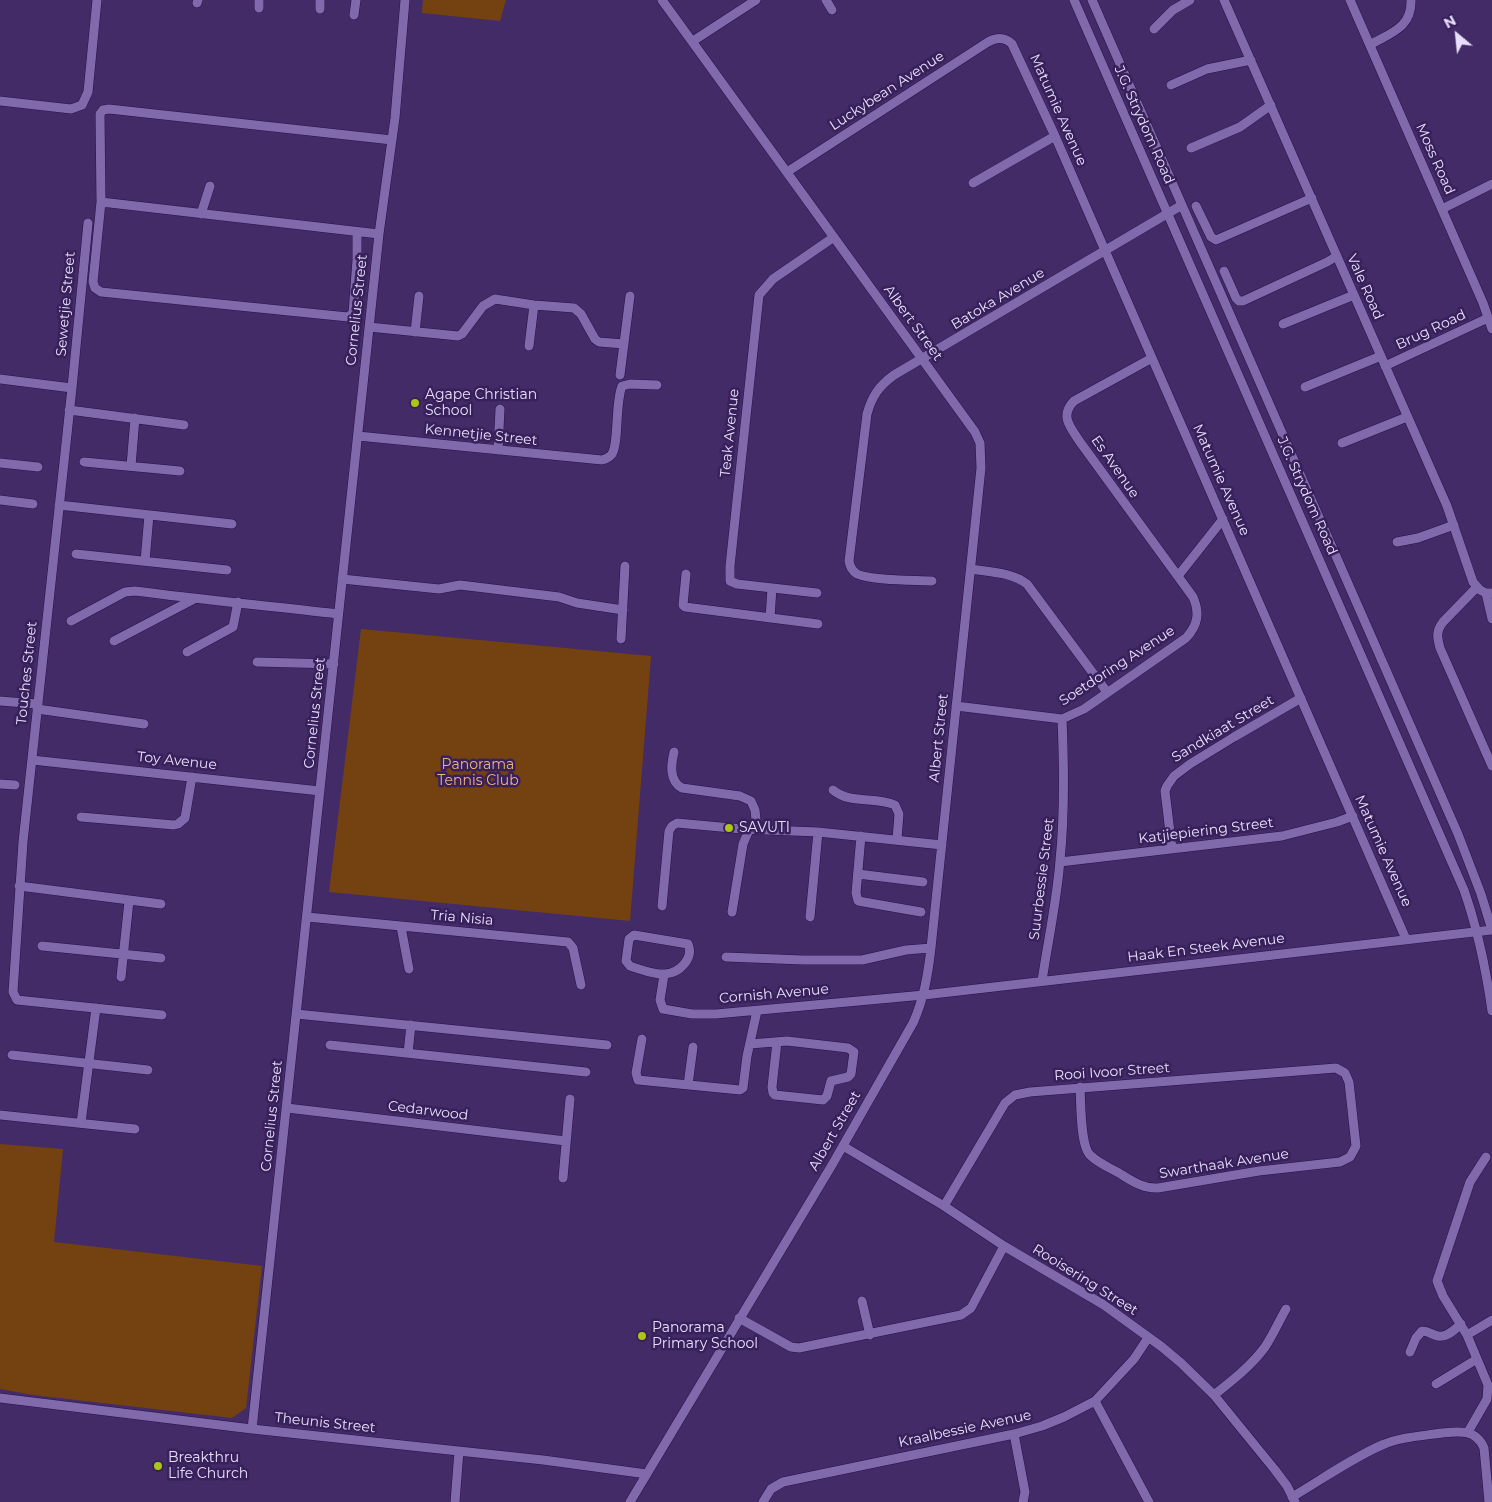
<!DOCTYPE html>
<style>
body{margin:0}
#map{position:relative;width:1492px;height:1502px;overflow:hidden;background:#432b67;font-family:Montserrat,sans-serif}
canvas{display:block}
.north{position:absolute;left:1432px;top:10px;width:50px;height:50px;-webkit-text-stroke:4px #38205b;paint-order:stroke;rotate:332deg;font-size:14px;font-weight:700;line-height:20px;text-align:center;color:#e8dffc}
.north::after{content:'';display:block;margin:auto;width:18px;height:22px;background:#e8dffc;clip-path:polygon(50% 0,100% 100%,50% 72%,0 100%)}
</style>
<div id="map">
<canvas width="1492" height="1502"></canvas>
<div class="north">N</div>
</div>
<script>
const g = document.querySelector('canvas').getContext('2d');
g.lineJoin = 'round';
function fillPath(path, color) { g.fillStyle = color; g.fill(path, 'evenodd'); }
function trace(path, color, width, dash) { g.strokeStyle = color; g.lineWidth = width; g.lineCap = dash ? 'butt' : 'round'; g.setLineDash(dash || []); g.stroke(path); }
function drawText(font, color, halo, rows, align = 'center') {
  g.font = font + ' Montserrat,sans-serif'; g.lineWidth = 5; g.setLineDash([]); g.textBaseline = 'middle'; g.strokeStyle = halo; g.fillStyle = color; for (const [text, x, y, turn = 0] of rows) {
    g.save(); g.translate(x, y); g.rotate((+turn || 0) * Math.PI / 180); g.textAlign = isNaN(turn) ? turn : align; if (halo) g.strokeText(text, 0, 0); g.fillText(text, 0, 0); g.restore();
  }
}
fillPath(new Path2D(`
 M 423,0 L 506,0 L 500,21 L 422,13 Z
 M 361,629 L 651,656 L 630,921 L 329,892 Z
 M 0,1144 L 63,1149 L 54,1242 L 262,1266 L 246,1408 L 232,1418 L 33,1395 L 0,1389 Z`), '#744211');
const minor = new Path2D(`
 M 826,0 L 832,10
 M 1074,0 L 1464,890 C 1478,930 1486,969 1492,1011
 M 1092,0 L 1458,834 L 1481,894 L 1492,930
 M 1224,0 L 1447,506 L 1473,582 L 1480,590 L 1486,593 L 1492,593
 M 1350,0 L 1483,303 L 1492,329
 M 197,3 L 198,0
 M 259,8 L 259,0
 M 320,9 L 320,0
 M 354,15 L 356,0
 M 1154,29 L 1173,10 L 1190,0
 M 693,41 L 756,0
 M 1370,45 C 1390,33 1412,28 1411,0
 M 1171,85 L 1207,69 L 1251,60
 M 0,101 L 71,109 L 82,105 L 88,92 L 97,0
 M 1191,148 L 1240,127 L 1271,105
 M 787,172 L 988,42 C 997,37 1005,37 1012,44 L 1055,136 L 1406,939
 M 973,183 L 1055,136
 M 101,202 L 93,282 L 95,288 L 101,292 L 348,317 L 353,313 L 357,260 L 357,232
 M 1196,206 L 1211,237 L 1216,240 L 1312,198
 M 1442,209 L 1492,184
 M 201,214 L 210,186
 M 88,223 L 72,388 L 23,842 L 13,992 L 17,1000 L 162,1015
 M 379,234 L 101,202 L 100,114 L 103,110 L 109,109 L 392,140
 M 1224,271 L 1236,298 L 1239,301 L 1243,301 L 1327,262 L 1337,256
 M 1283,324 L 1354,295
 M 369,327 L 458,336 L 462,334 L 483,306 L 495,299 L 534,305 L 574,308 L 581,314 L 595,339 L 599,342 L 624,344
 M 415,332 L 419,296
 M 529,346 L 534,305
 M 1385,366 L 1488,318
 M 620,375 L 630,296
 M 0,379 L 72,388
 M 1305,387 L 1381,356
 M 69,410 L 184,425
 M 358,436 L 602,460 C 606,459 609,458 612,454 C 619,443 615,403 622,386 L 630,384 L 657,385
 M 1342,443 L 1407,417
 M 498,450 L 500,409
 M 84,462 L 180,471
 M 0,463 L 38,467
 M 131,466 L 135,418
 M 0,500 L 33,504
 M 59,505 L 232,524
 M 1397,542 L 1418,538 L 1454,525
 M 76,554 L 227,570
 M 145,561 L 149,515
 M 971,569 C 989,572 1012,572 1027,584 L 1107,692
 M 686,574 L 683,605 L 685,607 L 818,624
 M 1178,576 L 1223,519
 M 342,579 L 439,589 L 460,585 L 559,597 L 577,603 L 623,610
 M 932,581 C 914,580 873,581 857,574 C 852,571 850,567 849,561 L 867,414 C 872,396 879,386 894,375 L 1182,205
 M 1477,587 L 1443,622 C 1436,631 1437,637 1440,648 L 1492,766
 M 817,593 L 737,584 L 730,581 L 730,566 L 759,295 L 773,279 L 834,237
 M 1486,593 L 1492,619
 M 770,618 L 772,588
 M 71,621 L 125,592 L 135,591 C 203,600 271,606 338,614
 M 621,639 L 625,566
 M 114,641 L 194,599
 M 187,652 L 233,627 L 238,602
 M 257,662 L 334,664
 M 0,701 L 37,704
 M 956,706 L 1062,719 L 1084,709 L 1186,638 C 1198,625 1200,613 1193,597 L 1080,442 C 1071,428 1059,416 1074,401 L 1152,358
 M 37,709 L 144,724
 M 674,752 C 671,765 669,781 682,788 L 740,796 L 751,801 L 755,810 L 757,830
 M 32,760 L 320,791
 M 0,784 L 15,785
 M 833,790 C 851,805 875,796 895,805 L 899,814 L 897,839
 M 81,817 L 174,825 L 178,824 L 185,818 L 192,777
 M 861,836 L 856,893 L 858,901 L 921,912
 M 1172,849 L 1165,791 L 1167,786 L 1174,776 L 1190,764 L 1234,737 L 1301,698
 M 1060,862 L 1282,836 L 1337,822 L 1353,816
 M 858,874 L 923,882
 M 19,886 L 161,904
 M 662,906 L 669,831 L 672,826 L 677,823 L 742,829 L 818,832 L 942,845
 M 732,912 L 743,844 L 749,830
 M 307,917 L 568,942 L 573,948 L 581,985
 M 810,917 L 818,832
 M 401,927 L 409,969
 M 634,935 L 688,944 C 694,958 680,973 665,974 C 656,975 639,969 630,966 L 626,961 L 629,939 Z
 M 42,946 L 161,958
 M 726,957 L 803,960 L 862,960 L 906,950 L 931,948
 M 664,975 L 660,1000 L 663,1009 L 692,1014 L 716,1014 L 924,995 L 1492,930
 M 121,977 L 129,901
 M 1042,981 C 1048,941 1057,900 1060,860 C 1065,813 1064,766 1062,719
 M 296,1014 L 607,1045
 M 642,1039 L 636,1073 L 638,1080 L 740,1090 L 743,1088 L 747,1056 L 757,1011
 M 750,1044 L 787,1041 L 848,1048 L 854,1052 L 851,1074 L 848,1077 L 831,1081 L 827,1096 L 823,1100 L 775,1095 L 773,1093 L 772,1087 L 777,1042
 M 330,1045 L 586,1072
 M 408,1053 L 411,1025
 M 12,1055 L 148,1070
 M 688,1085 L 693,1047
 M 287,1108 L 566,1141
 M 0,1115 L 135,1129
 M 81,1123 L 96,1008
 M 843,1146 L 944,1206 L 1004,1246 L 1104,1305 L 1162,1347 L 1181,1363 L 1214,1395 L 1275,1470 L 1287,1486 L 1295,1502
 M 563,1178 L 570,1099
 M 944,1206 L 1005,1103 L 1015,1095 L 1030,1092 L 1336,1068 L 1345,1073 L 1349,1082 L 1356,1146 L 1350,1157 L 1340,1162 L 1259,1171 L 1158,1188 C 1143,1189 1132,1181 1119,1173 C 1110,1168 1098,1163 1090,1155 C 1080,1145 1081,1102 1080,1087
 M 862,1301 L 870,1335
 M 739,1318 L 791,1347 L 799,1348 L 961,1315 L 971,1308 L 1004,1246
 M 1467,1335 L 1492,1320
 M 1410,1352 L 1416,1338 L 1422,1331 C 1429,1331 1432,1335 1438,1336 C 1447,1338 1455,1329 1461,1324
 M 1436,1384 L 1477,1359
 M 1214,1395 C 1233,1380 1251,1366 1265,1347 C 1273,1335 1279,1321 1286,1309
 M 0,1398 L 252,1429 L 543,1460 L 647,1474
 M 1095,1401 L 1149,1502
 M 252,1429 L 379,234 L 395,118 L 405,0
 M 1468,1432 L 1487,1399 L 1488,1385 L 1467,1335 L 1443,1296 L 1437,1281 L 1470,1182 L 1486,1157
 M 1014,1434 L 1025,1492 L 1023,1502
 M 1292,1497 C 1321,1480 1352,1458 1382,1445 C 1400,1437 1422,1436 1442,1433 C 1459,1431 1476,1429 1484,1448 L 1489,1502
 M 455,1502 L 459,1451
 M 630,1502 L 832,1165 L 913,1023 C 924,999 928,974 931,948 L 981,468 L 980,443 L 975,432 L 662,0
 M 763,1502 L 771,1489 L 783,1482 L 1014,1434 L 1042,1426 L 1064,1417 L 1095,1401 L 1134,1359 L 1148,1338`);
trace(minor, '#2a0f4a', 10);
trace(minor, '#816aac', 9);
for (const [x, y, r, color] of [
 [415,403,5,"#abc614"],
 [729,828,5,"#abc614"],
 [642,1336,5,"#abc614"],
 [158,1466,5,"#abc614"]
]) { const dot = new Path2D(); dot.arc(x, y, r, 0, 2 * Math.PI); g.fillStyle = color; g.fill(dot); trace(dot, '#38205b', 2); }
drawText('14px', '#e8dffc', '#38205b', [
 ["Luckybean Avenue",887,91,-33],
 ["Matumie Avenue",1058,110,66],
 ["J.G. Strydom Road",1144,125,66],
 ["Moss Road",1435,159,66],
 ["Vale Road",1365,287,66],
 ["Batoka Avenue",998,299,-31],
 ["Sewetjie Street",66,304,-85],
 ["Cornelius Street",357,310,-84],
 ["Albert Street",913,323,54],
 ["Brug Road",1431,330,-25],
 ["Teak Avenue",730,433,-84],
 ["Kennetjie Street",481,435,6],
 ["Es Avenue",1115,467,55],
 ["Matumie Avenue",1221,480,66],
 ["J.G. Strydom Road",1307,496,66],
 ["Soetdoring Avenue",1117,666,-33],
 ["Touches Street",27,673,-84],
 ["Cornelius Street",315,713,-84],
 ["Sandkiaat Street",1223,729,-31],
 ["Albert Street",939,738,-84],
 ["Toy Avenue",177,761,6],
 ["Katjiepiering Street",1206,831,-7],
 ["Matumie Avenue",1383,851,66],
 ["Suurbessie Street",1042,879,-83],
 ["Tria Nisia",462,918,5],
 ["Haak En Steek Avenue",1206,948,-7],
 ["Cornish Avenue",774,994,-5],
 ["Rooi Ivoor Street",1112,1072,-4],
 ["Cedarwood",428,1111,7],
 ["Cornelius Street",272,1116,-84],
 ["Albert Street",835,1131,-60],
 ["Swarthaak Avenue",1224,1164,-9],
 ["Rooisering Street",1085,1280,32],
 ["Theunis Street",325,1423,6],
 ["Kraalbessie Avenue",965,1429,-12]
]);
drawText('14px', '#e8dffc', '#38205b', [
 ["Agape Christian",425,395],
 ["School",425,411],
 ["SAVUTI",739,828],
 ["Panorama",652,1328],
 ["Primary School",652,1344],
 ["Breakthru",168,1458],
 ["Life Church",168,1474]
], 'left');
drawText('14px', '#f2b27e', '#38205b', [
 ["Panorama",478,765],
 ["Tennis Club",478,781]
]);
</script>
